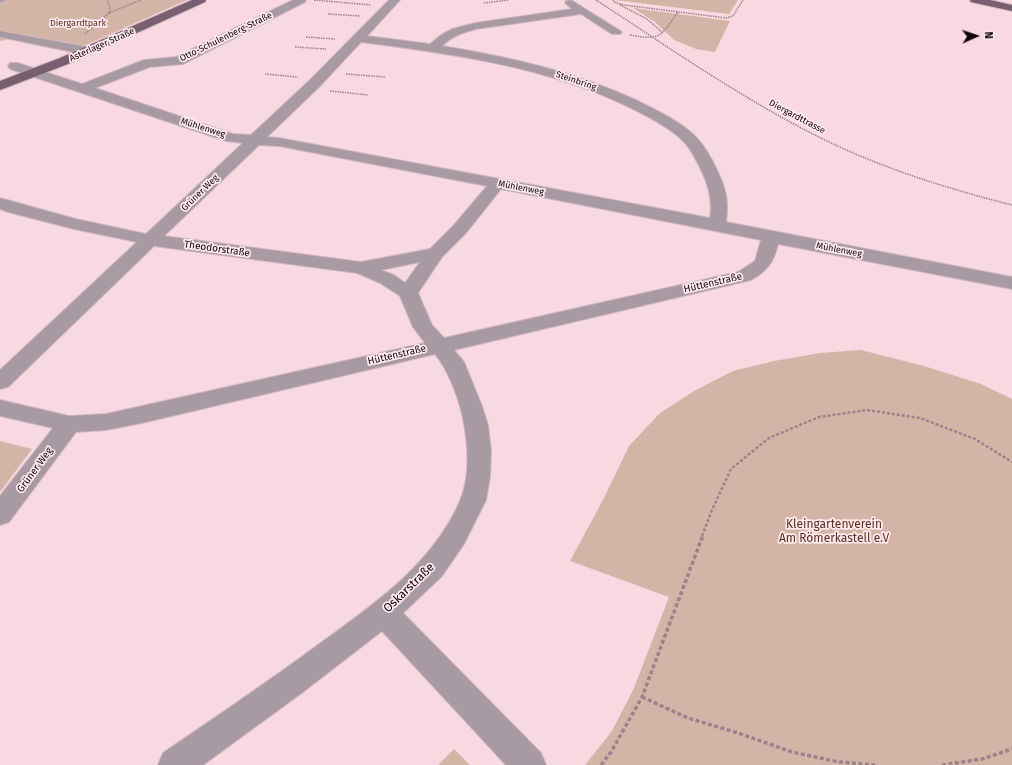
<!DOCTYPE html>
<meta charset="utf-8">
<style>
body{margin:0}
#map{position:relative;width:1012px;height:765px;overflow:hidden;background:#f8d8e1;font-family:"Fira Sans",sans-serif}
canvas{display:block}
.north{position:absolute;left:956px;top:16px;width:40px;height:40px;-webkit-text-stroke:3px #fde9ee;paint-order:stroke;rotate:87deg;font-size:11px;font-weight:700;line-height:16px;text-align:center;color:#12080b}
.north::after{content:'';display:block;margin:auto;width:14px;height:18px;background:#12080b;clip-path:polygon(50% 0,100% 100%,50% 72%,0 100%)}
</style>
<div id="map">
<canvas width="1012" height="765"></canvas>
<div class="north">N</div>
</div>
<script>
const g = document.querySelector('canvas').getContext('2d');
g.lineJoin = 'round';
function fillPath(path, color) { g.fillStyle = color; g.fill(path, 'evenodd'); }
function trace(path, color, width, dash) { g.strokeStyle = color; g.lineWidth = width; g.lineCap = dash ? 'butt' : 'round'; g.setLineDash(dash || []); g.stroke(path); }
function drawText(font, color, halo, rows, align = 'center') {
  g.font = font + ' "Fira Sans",sans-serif'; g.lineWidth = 3.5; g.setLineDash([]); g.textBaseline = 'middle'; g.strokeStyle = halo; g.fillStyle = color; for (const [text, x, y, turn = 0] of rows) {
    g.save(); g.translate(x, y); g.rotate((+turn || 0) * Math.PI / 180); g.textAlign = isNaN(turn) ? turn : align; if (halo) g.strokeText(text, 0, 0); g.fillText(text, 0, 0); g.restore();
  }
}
fillPath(new Path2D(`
 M 0,0 L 187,0 L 81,47 L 22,36 L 0,41 Z
 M 615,0 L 738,0 L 729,14 Z
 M 633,8 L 730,21 L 715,52 L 696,49 L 674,40 L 655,22 Z
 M 861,350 L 924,366 L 981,384 L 1012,399 L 1012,765 L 585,765 L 612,731 L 634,688 L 669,597 L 570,561 L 605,496 L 629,446 L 660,413 L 694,391 L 733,371 L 774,361 L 820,353 Z
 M 0,441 L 32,449 L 0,492 Z
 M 454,749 L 470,765 L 438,765 Z`), '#d5b4a8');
const minor = new Path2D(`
 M 0,0 L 6,0 L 1,3 Z
 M 293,0 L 306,0 L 305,2 L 183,64 L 150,67 L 95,88 L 233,134 L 251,135 L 310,80 L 389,0 L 400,0 L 367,36 L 430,44 L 441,35 L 452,29 L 475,23 L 572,9 L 565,3 L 566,1 L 571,0 L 622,32 L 620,34 L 612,34 L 581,14 L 476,29 C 462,33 452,36 442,46 C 510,57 576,72 638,101 C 658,111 679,121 695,136 C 705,146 712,159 718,172 C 726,189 729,203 726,222 L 1012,277 L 1012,289 L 778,244 C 774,262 767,271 751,280 L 454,350 L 464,362 L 482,406 L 488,425 L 491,451 L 490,477 L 486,500 L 464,544 L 442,576 L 403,613 L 541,753 L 546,765 L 506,765 L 382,631 L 303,692 L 203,765 L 158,765 L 163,753 C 214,718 265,684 315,647 C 370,607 432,566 460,501 C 471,475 468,441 462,414 C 457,394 448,370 435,354 L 142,423 L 106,430 L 76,432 L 9,522 L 0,525 L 0,496 L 53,428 L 0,416 L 0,400 L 69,416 L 106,414 L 425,343 L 413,327 L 400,296 L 380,283 L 357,273 L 154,246 L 8,387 L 0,389 L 0,370 L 137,242 L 74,229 L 8,212 L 0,209 L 0,198 L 76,219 L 146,234 L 243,143 L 226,141 L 10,69 L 8,66 L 10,63 L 18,63 L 82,84 L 144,60 L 176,57 ZM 361,42 C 453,54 544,66 629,107 C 648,117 670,127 685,143 C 692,151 697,161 702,172 C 709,187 713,201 710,218 L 279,138 L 267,137 L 320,86 ZM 259,145 L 279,146 L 487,186 L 454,225 L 430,249 L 361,262 L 164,236 ZM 501,189 L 761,240 L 755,261 L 738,272 L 444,338 L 432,325 L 418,293 L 442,257 L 466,233 ZM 420,262 L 405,283 L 394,275 L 381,270 Z
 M 0,31 L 87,47 L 91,48 L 93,51 L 91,54 L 87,55 L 0,37 Z`);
const major = new Path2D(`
 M 192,0 L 206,0 L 205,2 L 68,64 L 0,90 L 0,81 L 60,58 Z
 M 970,0 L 990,0 L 1012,5 L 1012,11 L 971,2 Z`);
trace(minor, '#d3b7bf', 2);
trace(major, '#d3b7bf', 2);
trace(new Path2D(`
 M 314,0 L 371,5
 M 596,0 C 665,45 734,93 807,131 C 872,165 941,187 1012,205
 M 613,0 L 614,2 L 624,5 L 726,18 L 733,16 L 743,0
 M 484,3 L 509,0
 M 620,5 L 647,19 L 663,33
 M 109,13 L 141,0
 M 328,14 L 360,16
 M 85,34 L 109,13 L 110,8 L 107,0
 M 630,35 C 661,41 661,36 678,12
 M 306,37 L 335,39
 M 295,47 L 326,49
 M 265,74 L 298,77
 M 346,74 L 385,77
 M 330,91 L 368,95`), '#9a838a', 1.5, [1.5, 1]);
trace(new Path2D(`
 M 702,536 L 712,510 L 731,469 L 769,438 L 819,417 L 867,410 L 920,418 L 975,439 L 1012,462`), '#9a838a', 2.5, [3, 2]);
trace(new Path2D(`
 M 642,697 L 688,718 L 738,733 L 792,752 L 839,762 L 875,765
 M 601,765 L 611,752 L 642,697 L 703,535
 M 942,765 L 982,759 L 1012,749`), '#9a838a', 3.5, [4, 2.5]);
fillPath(minor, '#a89aa3');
fillPath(major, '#775f6f');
drawText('9px', '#5f2f1d', '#fde9ee', [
 ["Diergardtpark",78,23]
]);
drawText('9px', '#12080b', '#fde9ee', [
 ["Otto-Schulenberg-Straße",226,37,-26],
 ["Asterlager Straße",102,45,-24],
 ["Steinbring",576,81,19],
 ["Diergardttrasse",797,117,28],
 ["Mühlenweg",203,128,18],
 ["Mühlenweg",521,188,11],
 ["Grüner Weg",200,193,-44],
 ["Mühlenweg",839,250,11]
]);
drawText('10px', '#12080b', '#fde9ee', [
 ["Theodorstraße",217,249,8],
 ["Hüttenstraße",713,283,-13],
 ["Hüttenstraße",397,355,-13],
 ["Grüner Weg",35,470,-54]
]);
drawText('12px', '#5f2f1d', '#fde9ee', [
 ["Kleingartenverein",834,525],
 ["Am Römerkastell e.V",834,539]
]);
drawText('12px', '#12080b', '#fde9ee', [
 ["Oskarstraße",409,588,-44]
]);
</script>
